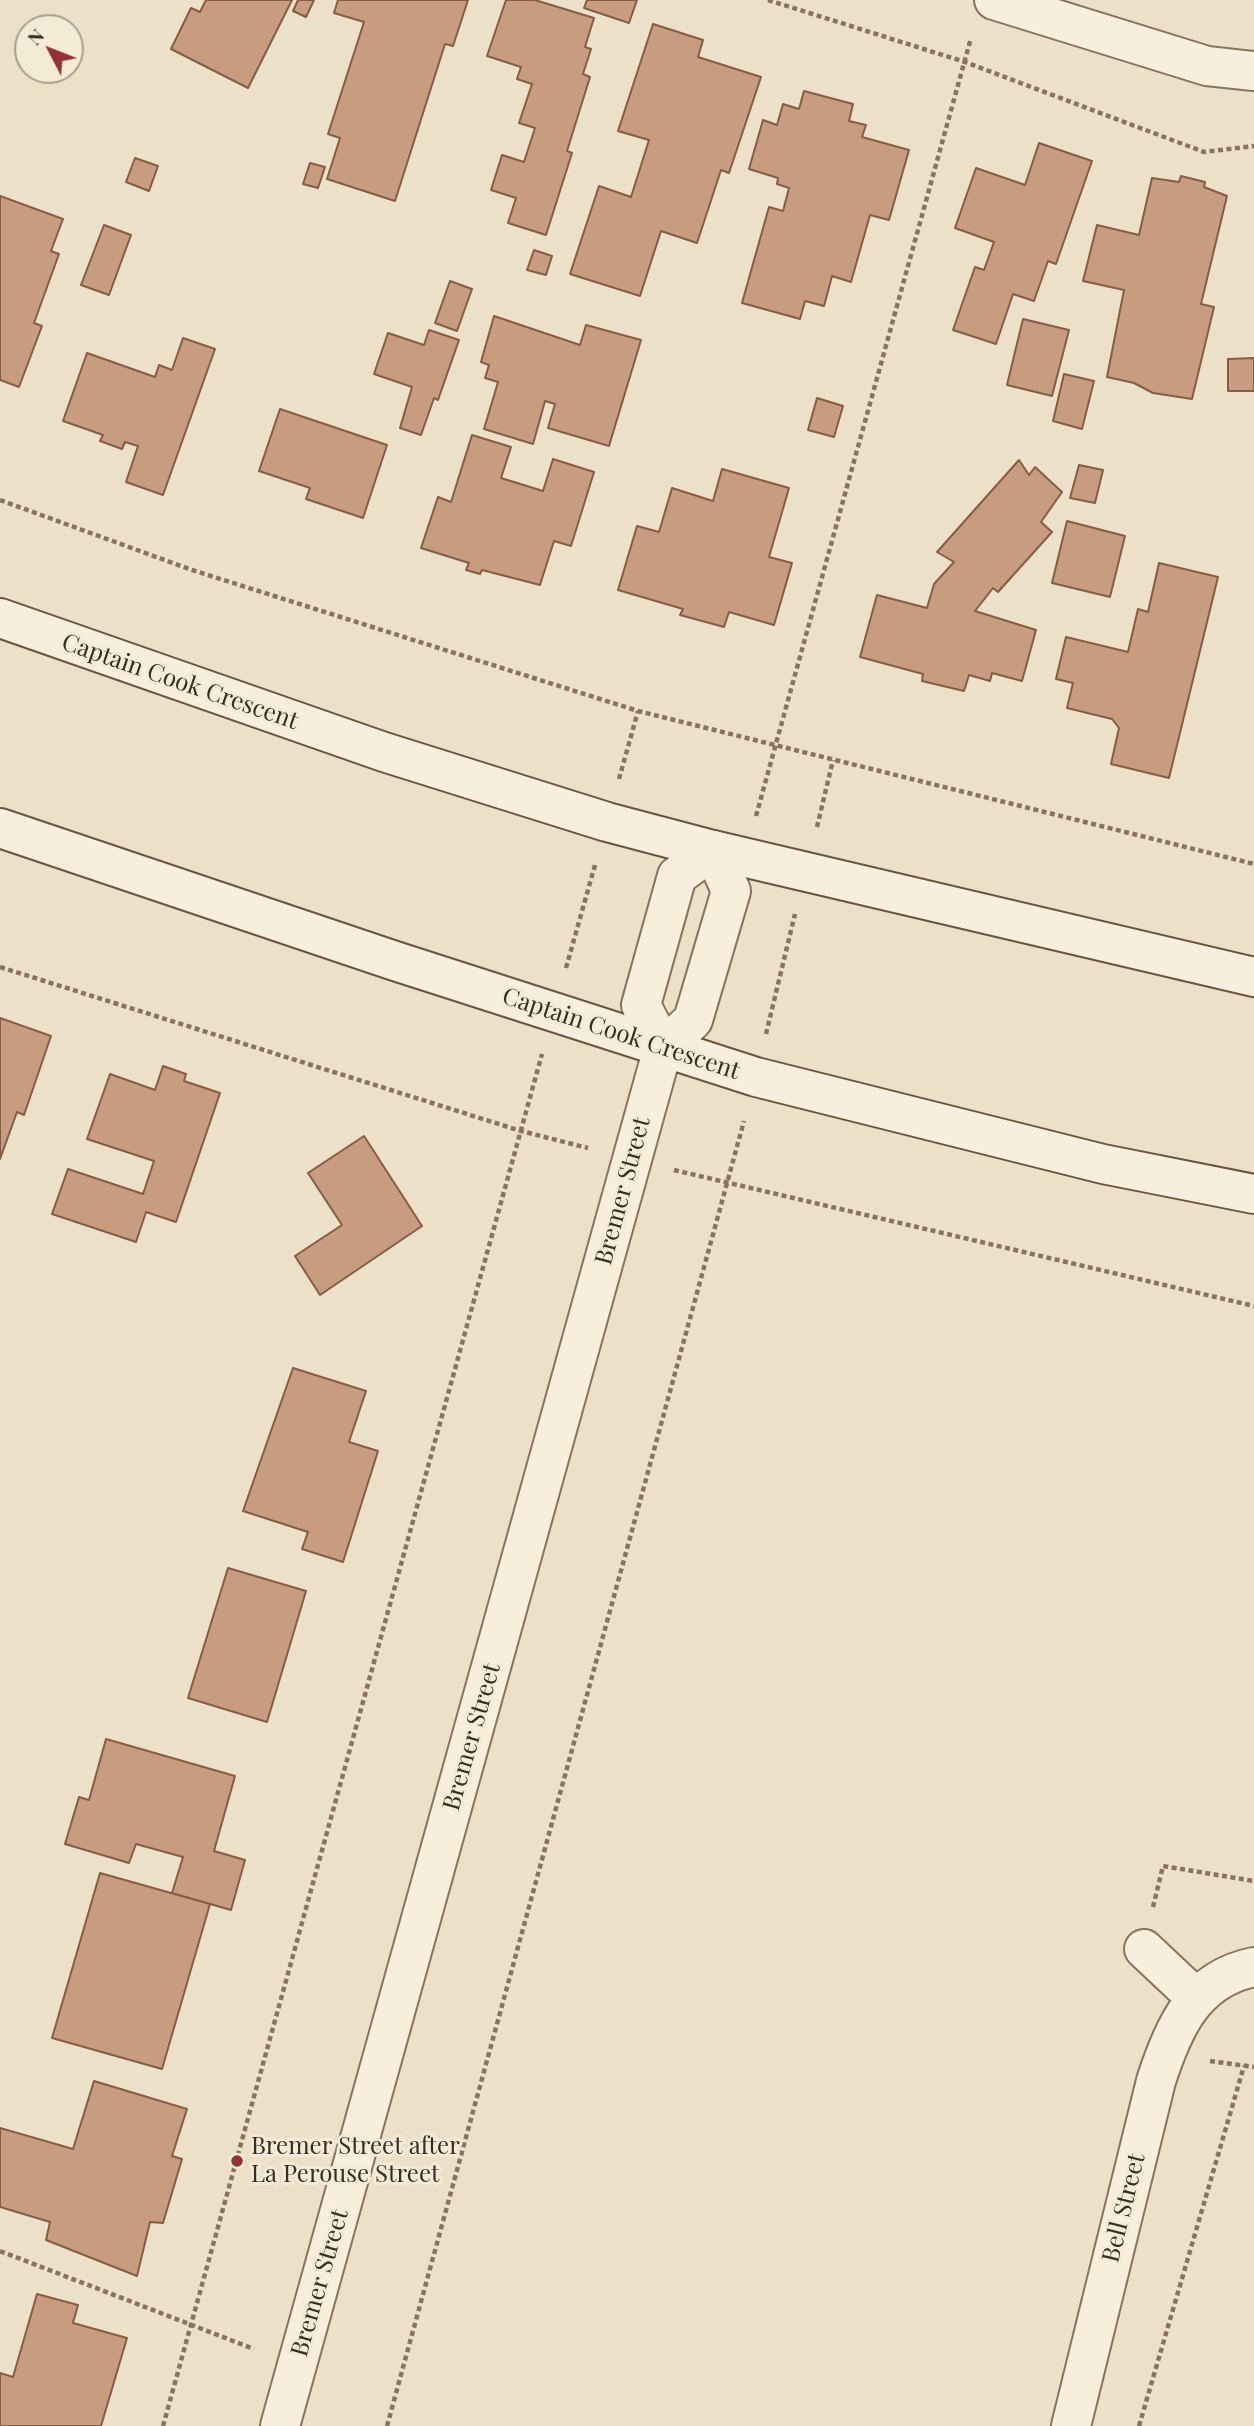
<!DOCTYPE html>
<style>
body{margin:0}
#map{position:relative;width:1254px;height:2426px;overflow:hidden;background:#ece0c8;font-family:"Playfair Display",serif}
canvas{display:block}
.north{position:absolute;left:14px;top:14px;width:70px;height:70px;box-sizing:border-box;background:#f4ebd7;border:2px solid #a99f8e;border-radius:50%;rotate:312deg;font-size:19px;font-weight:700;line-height:28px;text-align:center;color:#392c21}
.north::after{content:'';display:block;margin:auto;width:24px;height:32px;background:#933135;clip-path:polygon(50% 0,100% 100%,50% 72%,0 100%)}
</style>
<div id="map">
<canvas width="1254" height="2426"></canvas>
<div class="north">N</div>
</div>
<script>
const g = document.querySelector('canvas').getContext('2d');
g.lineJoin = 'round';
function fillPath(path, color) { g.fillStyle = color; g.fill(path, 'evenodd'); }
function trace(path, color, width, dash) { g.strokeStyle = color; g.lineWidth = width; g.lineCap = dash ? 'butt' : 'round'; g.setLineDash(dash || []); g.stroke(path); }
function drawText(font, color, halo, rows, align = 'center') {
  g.font = font + ' "Playfair Display",serif'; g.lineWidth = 6; g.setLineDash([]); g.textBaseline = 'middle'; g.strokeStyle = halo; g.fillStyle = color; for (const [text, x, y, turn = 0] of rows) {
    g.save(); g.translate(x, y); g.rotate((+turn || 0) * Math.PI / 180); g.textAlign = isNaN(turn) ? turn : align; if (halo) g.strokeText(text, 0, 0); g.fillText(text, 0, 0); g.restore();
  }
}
const building = new Path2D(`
 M 206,0 L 292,0 L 248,88 L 171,49 L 191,8 L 200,12 Z
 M 298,0 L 314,0 L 306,17 L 293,11 Z
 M 338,0 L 468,0 L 453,46 L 445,44 L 395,201 L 327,179 L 340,138 L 328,134 L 364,22 L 334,13 Z
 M 506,0 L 535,0 L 594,18 L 585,47 L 591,49 L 583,74 L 590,77 L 567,151 L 572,153 L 546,235 L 508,223 L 516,198 L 491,190 L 502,155 L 524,162 L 535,128 L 519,123 L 532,84 L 517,79 L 521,67 L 487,56 Z
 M 587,0 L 637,0 L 629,23 L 584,8 Z
 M 653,24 L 703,40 L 698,57 L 761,77 L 729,173 L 721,170 L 697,243 L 661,231 L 640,296 L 570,274 L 599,186 L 631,197 L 649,140 L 618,131 Z
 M 804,91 L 853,104 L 849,121 L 866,125 L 862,137 L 909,150 L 889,220 L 870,215 L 851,282 L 832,276 L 824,306 L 805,301 L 800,319 L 742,303 L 769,207 L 783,211 L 789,188 L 777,184 L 778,178 L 749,169 L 763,120 L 777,125 L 783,104 L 799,109 Z
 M 1039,143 L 1092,161 L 1056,264 L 1048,261 L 1034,301 L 1013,294 L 996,344 L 953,330 L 975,267 L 984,270 L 994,242 L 955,228 L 976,168 L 1025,185 Z
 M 135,158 L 158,166 L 149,191 L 126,182 Z
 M 310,163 L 325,167 L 318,188 L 303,184 Z
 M 1181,176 L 1205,182 L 1204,187 L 1227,196 L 1201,304 L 1214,307 L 1192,399 L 1153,393 L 1134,383 L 1107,377 L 1124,290 L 1083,281 L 1097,225 L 1139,235 L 1152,178 L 1179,182 Z
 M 0,196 L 63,219 L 51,251 L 59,254 L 34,323 L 42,326 L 19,387 L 0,380 Z
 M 104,225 L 131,235 L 109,295 L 81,285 Z
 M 534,250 L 552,256 L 546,275 L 527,270 Z
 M 450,281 L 472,289 L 457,331 L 435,323 Z
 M 494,316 L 580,345 L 586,325 L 641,340 L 609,446 L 548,428 L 555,404 L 545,401 L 533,444 L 484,429 L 498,382 L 485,378 L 489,365 L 481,362 Z
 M 1023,319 L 1069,330 L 1052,396 L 1007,385 Z
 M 429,330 L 459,340 L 438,400 L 434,398 L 421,435 L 400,428 L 412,387 L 374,374 L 388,333 L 424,345 Z
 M 183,338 L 215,349 L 163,495 L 126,482 L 138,446 L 125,442 L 122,449 L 100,441 L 103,435 L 63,421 L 87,353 L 155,377 L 159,365 L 172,370 Z
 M 1254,358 L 1254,391 L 1228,391 L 1228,359 Z
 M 1064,374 L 1094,381 L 1082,429 L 1053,421 Z
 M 817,398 L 843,406 L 834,437 L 808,430 Z
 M 280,409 L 387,445 L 363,518 L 306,499 L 310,488 L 259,471 Z
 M 472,435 L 511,447 L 501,478 L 543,491 L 553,459 L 594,472 L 571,546 L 554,541 L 540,585 L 482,570 L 480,574 L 466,570 L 469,563 L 421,548 L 438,497 L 451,502 Z
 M 1019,460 L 1029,475 L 1035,467 L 1062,492 L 1041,522 L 1052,532 L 998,592 L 993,588 L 975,611 L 1036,630 L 1022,681 L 992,673 L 990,681 L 969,675 L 964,691 L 922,681 L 923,674 L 860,657 L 877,595 L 927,608 L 934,584 L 954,562 L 937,552 Z
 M 1079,465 L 1103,470 L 1095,503 L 1070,498 Z
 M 722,469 L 789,488 L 769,557 L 792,563 L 774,625 L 729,612 L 724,627 L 680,615 L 683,609 L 618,590 L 637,526 L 659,532 L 672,488 L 713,501 Z
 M 1067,521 L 1125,536 L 1110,597 L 1052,583 Z
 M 1159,563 L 1218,577 L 1169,778 L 1111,764 L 1119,728 L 1112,719 L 1067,708 L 1073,683 L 1056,679 L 1066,637 L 1128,652 L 1138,609 L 1148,612 Z
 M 0,1018 L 51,1036 L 24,1115 L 17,1112 L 0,1159 Z
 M 163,1066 L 186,1074 L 184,1081 L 220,1093 L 176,1222 L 146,1212 L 136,1242 L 52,1214 L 68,1169 L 143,1194 L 154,1161 L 87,1139 L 110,1074 L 155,1090 Z
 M 364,1136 L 422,1226 L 320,1295 L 295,1256 L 342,1225 L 308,1173 Z
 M 293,1368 L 366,1391 L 349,1442 L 378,1451 L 343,1562 L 302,1549 L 308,1532 L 243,1511 Z
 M 228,1568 L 306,1591 L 267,1722 L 188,1698 Z
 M 106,1739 L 235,1776 L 214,1851 L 245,1860 L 231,1910 L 172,1893 L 183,1857 L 136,1844 L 129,1863 L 65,1844 L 79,1797 L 89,1800 Z
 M 100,1873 L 210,1904 L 162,2069 L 52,2038 Z
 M 94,2081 L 187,2109 L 172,2156 L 182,2159 L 163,2223 L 150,2222 L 137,2276 L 46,2240 L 50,2222 L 0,2207 L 0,2128 L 73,2149 Z
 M 37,2294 L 78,2305 L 73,2323 L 127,2338 L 101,2426 L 0,2426 L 0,2373 L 13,2377 Z`);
fillPath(building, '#c89c80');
trace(building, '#865c45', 2);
const minor = new Path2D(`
 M 994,0 L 1207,66 L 1254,71
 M 1144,1949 L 1195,1997
 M 280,2426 L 663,1048 L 693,1020 L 731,891 L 713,850 L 677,876 L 641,1005 L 663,1048
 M 1071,2426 L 1156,2081 C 1173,2028 1194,1979 1254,1967`);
const secondary = new Path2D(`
 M 0,618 L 384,752 L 607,822 L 713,850 L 1254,977
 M 0,828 L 395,961 L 756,1077 L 1103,1164 L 1254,1194`);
trace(minor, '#88735e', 42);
trace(secondary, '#6a5441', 42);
trace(new Path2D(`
 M 768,0 L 965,62 L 1204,152 L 1254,146
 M 0,500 L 192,570 L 638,711 L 1254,864
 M 619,779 L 638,711
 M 756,816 L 971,38
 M 817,827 L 833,760
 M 0,967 L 521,1131 L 588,1148
 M 566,968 L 595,865
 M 766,1034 L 795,914
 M 674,1170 L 1254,1306
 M 1153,1907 L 1163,1866 L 1254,1881
 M 1210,2061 L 1254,2067
 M 0,2251 L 254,2349
 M 163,2426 L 542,1054
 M 387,2426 L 744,1121
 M 1139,2426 L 1244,2066`), '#88735e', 4.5, [5, 3.5]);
trace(minor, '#f7eedb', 38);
trace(secondary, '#f7eedb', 38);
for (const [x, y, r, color] of [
 [237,2161,7,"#933135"]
]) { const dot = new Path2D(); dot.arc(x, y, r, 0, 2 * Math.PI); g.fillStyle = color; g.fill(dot); trace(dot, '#f4ebd7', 2.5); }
drawText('24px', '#392c21', '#f4ebd7', [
 ["Captain Cook Crescent",180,682,19],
 ["Captain Cook Crescent",621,1034,18],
 ["Bremer Street",623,1191,-75],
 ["Bremer Street",472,1737,-74],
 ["Bell Street",1124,2208,-76],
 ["Bremer Street",320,2283,-74]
]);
drawText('24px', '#392c21', '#f4ebd7', [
 ["Bremer Street after",251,2147],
 ["La Perouse Street",251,2175]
], 'left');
</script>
